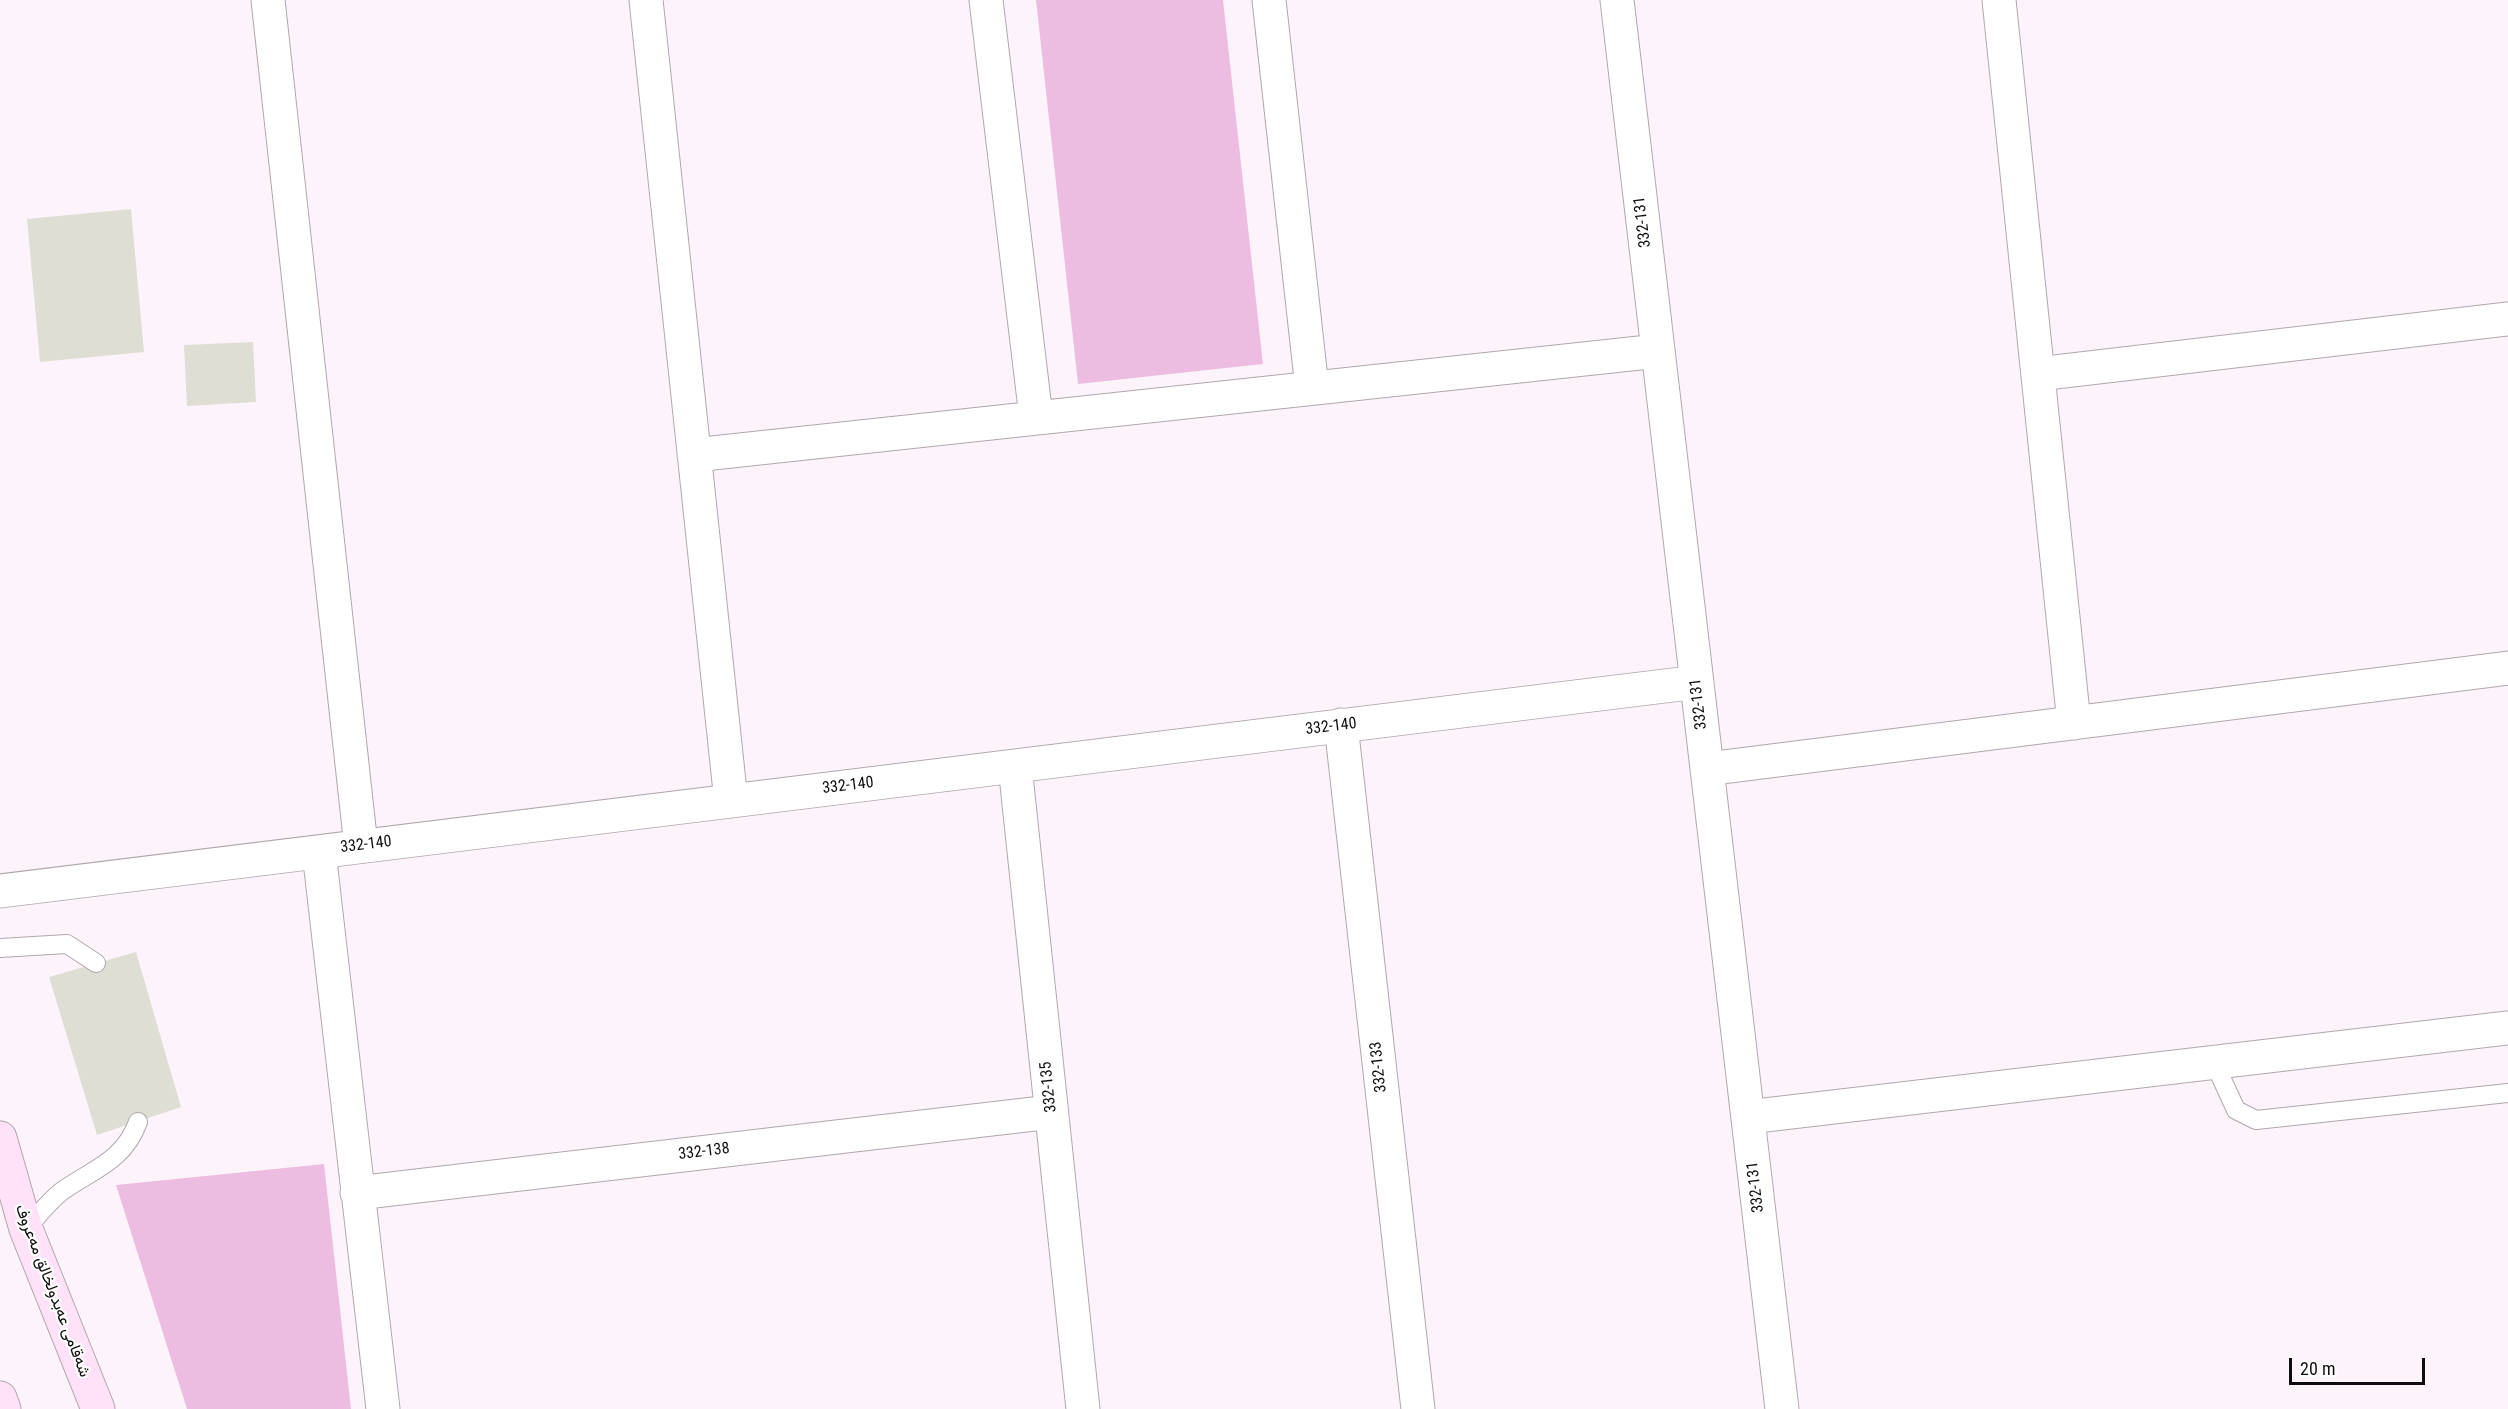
<!DOCTYPE html>
<meta charset="utf-8">
<style>
body{margin:0}
#map{position:relative;width:2508px;height:1409px;overflow:hidden;background:#fdf4fb;font-family:"Roboto Condensed",sans-serif}
canvas{display:block}
.scale{position:absolute;left:2289px;top:1358px;width:136px;height:27px;box-sizing:border-box;border:3px solid #100d0f;border-top:0;padding-left:8px;font-size:18px;line-height:21px;white-space:nowrap;color:#100d0f;-webkit-text-stroke:4px #fff;paint-order:stroke}
</style>
<div id="map">
<canvas width="2508" height="1409"></canvas>
<div class="scale">20 m</div>
</div>
<script>
const g = document.querySelector('canvas').getContext('2d');
g.lineJoin = 'round';
function fillPath(path, color) { g.fillStyle = color; g.fill(path, 'evenodd'); }
function trace(path, color, width, dash) { g.strokeStyle = color; g.lineWidth = width; g.lineCap = dash ? 'butt' : 'round'; g.setLineDash(dash || []); g.stroke(path); }
function drawText(font, color, halo, rows, align = 'center') {
  g.font = font + ' "Roboto Condensed",Vazirmatn,sans-serif'; g.lineWidth = 4.5; g.setLineDash([]); g.textBaseline = 'middle'; g.strokeStyle = halo; g.fillStyle = color; for (const [text, x, y, turn = 0] of rows) {
    g.save(); g.translate(x, y); g.rotate((+turn || 0) * Math.PI / 180); g.textAlign = isNaN(turn) ? turn : align; if (halo) g.strokeText(text, 0, 0); g.fillText(text, 0, 0); g.restore();
  }
}
fillPath(new Path2D(`
 M 1036,0 L 1223,0 L 1263,364 L 1078,384 Z
 M 324,1164 L 351,1409 L 187,1409 L 116,1185 Z`), '#edbde1');
fillPath(new Path2D(`
 M 131,209 L 144,352 L 40,362 L 27,219 Z
 M 253,342 L 256,402 L 187,406 L 184,345 Z
 M 136,952 L 181,1107 L 97,1135 L 49,977 Z`), '#deded5');
const service = new Path2D(`
 M 0,948 L 67,944 L 96,963
 M 2214,1062 L 2236,1110 L 2256,1120 L 2508,1093
 M 26,1229 C 38,1216 50,1199 65,1189 C 96,1168 124,1160 138,1122`);
const minor = new Path2D(`
 M 268,0 L 361,846
 M 646,0 L 731,801
 M 986,0 L 1036,417
 M 1269,0 L 1312,388
 M 1617,0 L 1782,1409
 M 1999,0 L 2074,723
 M 2038,374 L 2508,319
 M 694,455 L 1658,351
 M 1341,725 L 1418,1409
 M 1015,766 L 1083,1409
 M 1707,769 L 2508,668
 M 319,852 L 383,1409
 M 0,891 L 1697,682
 M 1748,1117 L 2508,1028
 M 357,1193 L 1051,1112`);
const secondary = new Path2D(`
 M 0,1138 L 26,1229 L 98,1409
 M 0,1398 L 4,1409`);
trace(service, '#b0a7ad', 20);
trace(minor, '#b0a7ad', 35);
trace(secondary, '#b0a7ad', 35);
trace(service, '#fff', 18);
trace(minor, '#fff', 33);
trace(secondary, '#ffe1f8', 33);
drawText('16px', '#100d0f', '#fff', [
 ["332-131",1643,222,-97],
 ["332-131",1699,704,-97],
 ["332-140",1331,727,-7],
 ["332-140",848,786,-7],
 ["332-140",366,845,-7],
 ["332-133",1379,1067,-96],
 ["332-135",1049,1087,-96],
 ["332-138",704,1152,-7],
 ["332-131",1756,1187,-97],
 ["شەقامی عەبدولخالق مەعروف",52,1291,69]
]);
</script>
